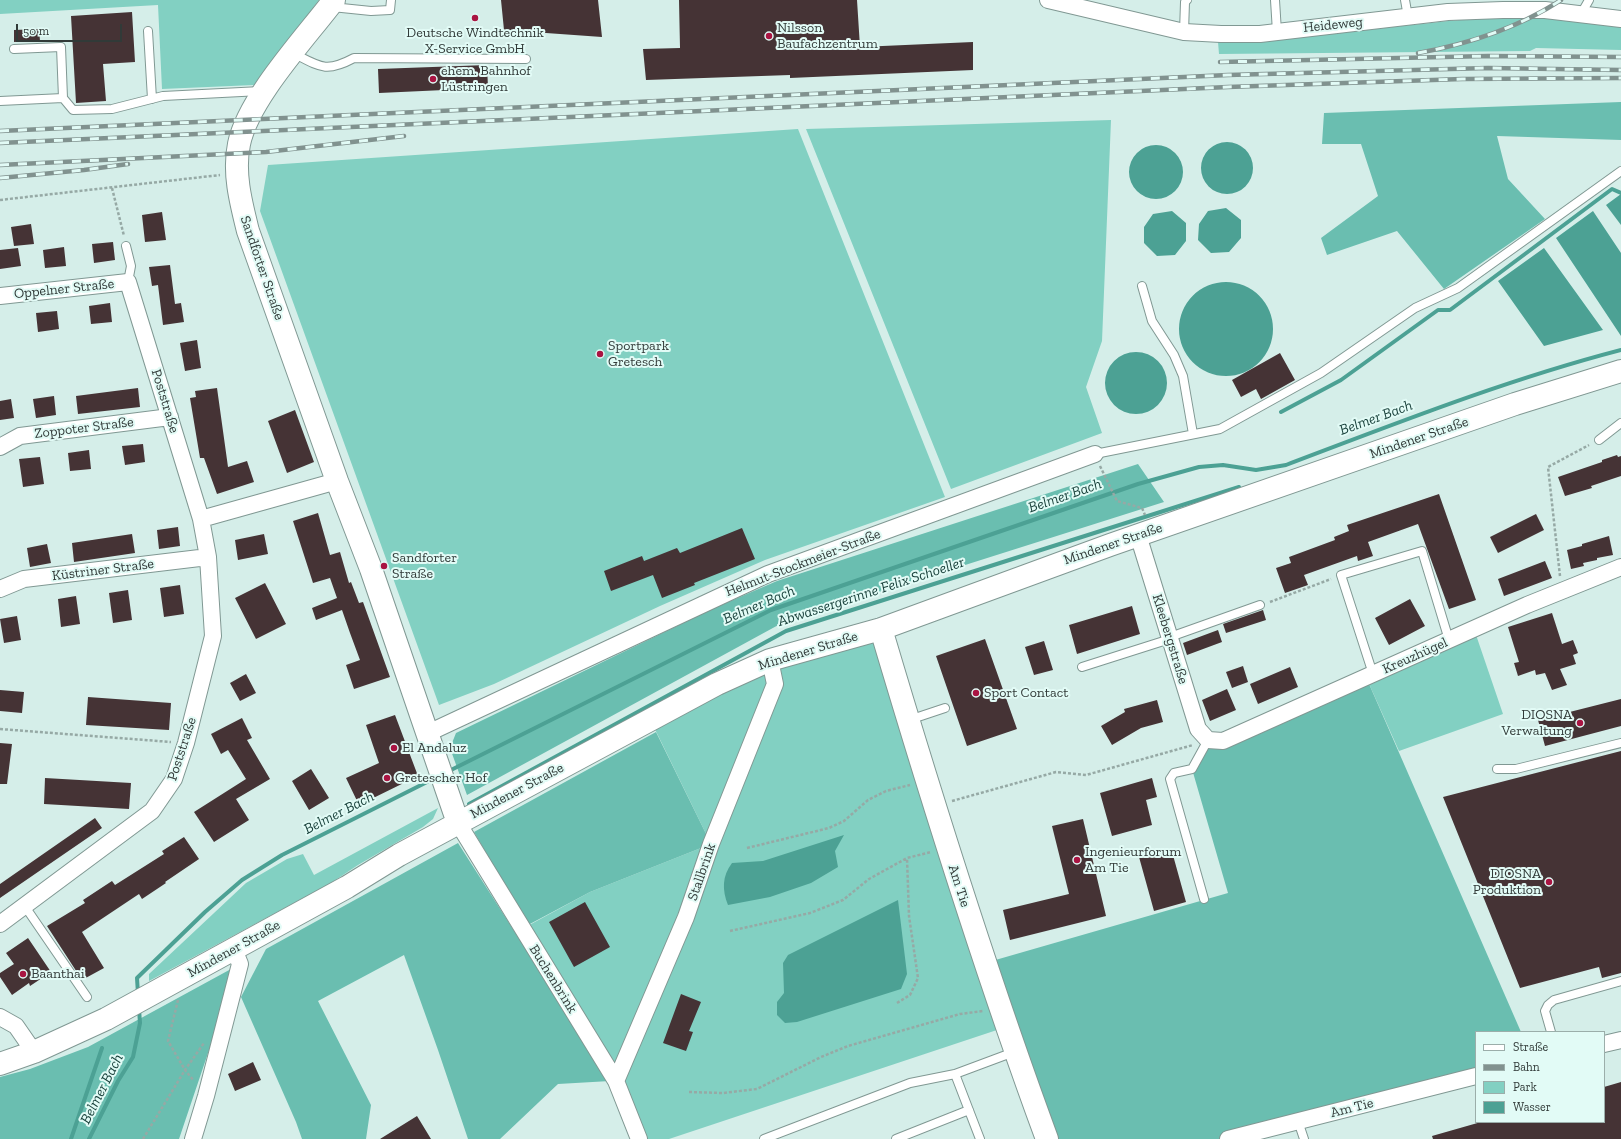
<!DOCTYPE html>
<meta charset="utf-8">
<style>
body{margin:0}
#map{position:relative;width:1621px;height:1139px;overflow:hidden;background:#d5eee9;font-family:"Zilla Slab",serif}
canvas{display:block}
.legend{position:absolute;left:1475px;top:1031px;width:130px;height:92px;box-sizing:border-box;background:#e2fbf6;border:1px solid #9baeaa;margin:0;padding:5px 7px;list-style:none;font-size:12px;color:#313a38}
.legend li{display:flex;align-items:center;gap:8px;height:20px}
.legend b{width:20px;border:1px solid #9baeaa}
.scale{position:absolute;left:16px;top:24px;width:106px;height:18px;box-sizing:border-box;border:2px solid #313a38;border-top:0;padding-left:5px;font-size:12px;line-height:14px;white-space:nowrap;color:#313a38;-webkit-text-stroke:3px #e2fbf6;paint-order:stroke}
</style>
<div id="map">
<canvas width="1621" height="1139"></canvas>
<ul class="legend">
<li><b style="height:5px;background:#fff"></b>Straße</li>
<li><b style="height:5px;background:#81928f"></b>Bahn</li>
<li><b style="height:11px;background:#82d0c2"></b>Park</li>
<li><b style="height:11px;background:#4ca194"></b>Wasser</li>
</ul>
<div class="scale">50 m</div>
</div>
<script>
const g = document.querySelector('canvas').getContext('2d');
g.lineJoin = 'round';
function fillPath(path, color) { g.fillStyle = color; g.fill(path, 'evenodd'); }
function trace(path, color, width, dash) { g.strokeStyle = color; g.lineWidth = width; g.lineCap = dash ? 'butt' : 'round'; g.setLineDash(dash || []); g.stroke(path); }
function drawText(font, color, halo, rows, align = 'center') {
  g.font = font + ' "Zilla Slab",serif'; g.lineWidth = 4; g.setLineDash([]); g.textBaseline = 'middle'; g.strokeStyle = halo; g.fillStyle = color; for (const [text, x, y, turn = 0] of rows) {
    g.save(); g.translate(x, y); g.rotate((+turn || 0) * Math.PI / 180); g.textAlign = isNaN(turn) ? turn : align; if (halo) g.strokeText(text, 0, 0); g.fillText(text, 0, 0); g.restore();
  }
}
fillPath(new Path2D(`
 M 0,0 L 319,0 L 254,85 L 162,89 L 158,5 L 0,14 Z
 M 1498,17 L 1540,17 L 1621,27 L 1621,50 L 1536,48 L 1530,51 L 1219,54 L 1218,42 C 1311,40 1405,23 1498,17 Z
 M 1111,120 L 1102,341 L 1086,387 L 1102,433 L 951,489 L 806,129 Z
 M 798,129 L 945,497 L 765,560 L 660,606 L 494,684 L 439,705 L 260,211 L 268,165 Z
 M 881,629 L 1006,1027 L 669,1139 L 639,1139 L 522,929 L 590,892 L 711,844 L 650,719 L 717,684 Z
 M 1474,629 L 1503,714 L 1399,751 L 1366,677 Z
 M 438,808 L 433,819 L 423,827 L 358,865 L 331,883 L 149,981 L 149,974 L 246,883 L 287,859 L 303,854 L 314,875 Z`), '#82d0c2');
fillPath(new Path2D(`
 M 1621,102 L 1621,140 L 1497,136 L 1508,179 L 1545,219 L 1444,289 L 1397,231 L 1327,255 L 1321,238 L 1378,196 L 1361,144 L 1322,144 L 1324,113 Z
 M 1138,464 L 1164,502 L 782,623 L 467,795 L 450,748 L 456,733 L 712,609 L 777,581 Z
 M 1366,677 L 1521,1032 L 1476,1032 L 1476,1077 L 1229,1139 L 1047,1139 L 985,963 L 1228,893 L 1192,769 L 1208,740 Z
 M 656,732 L 711,844 L 590,892 L 528,925 L 474,832 Z
 M 458,843 L 610,1081 L 558,1084 L 500,1139 L 468,1139 L 438,1050 L 404,955 L 318,1001 L 371,1105 L 366,1139 L 302,1139 L 296,1122 L 241,997 L 266,949 Z
 M 231,969 L 234,976 L 179,1139 L 0,1139 L 0,1077 L 30,1069 L 88,1047 Z`), '#6abeb0');
fillPath(new Path2D(`
 M1201 168a26 26 0 1 1 52 0a26 26 0 1 1-52 0Z
 M1129 172a27 27 0 1 1 54 0a27 27 0 1 1-54 0Z
 M 1621,194 L 1621,225 L 1606,205 Z
 M 1226,208 L 1241,220 L 1241,238 L 1229,252 L 1211,253 L 1198,240 L 1199,224 L 1208,211 Z
 M 1172,211 L 1186,223 L 1186,241 L 1175,255 L 1157,256 L 1144,243 L 1144,227 L 1153,214 Z
 M 1593,211 L 1621,253 L 1621,336 L 1556,238 Z
 M 1544,248 L 1603,330 L 1544,346 L 1498,281 Z
 M1179 329a47 47 0 1 1 94 0a47 47 0 1 1-94 0Z
 M1105 383a31 31 0 1 1 62 0a31 31 0 1 1-62 0Z
 M 844,835 L 835,851 L 838,867 L 811,883 L 770,897 L 728,905 C 722,890 722,876 732,863 L 763,861 Z
 M 898,900 L 907,974 L 901,989 L 797,1022 L 785,1023 L 777,1015 L 777,1002 L 784,993 L 783,963 L 788,955 Z`), '#4ca194');
trace(new Path2D(`
 M 1281,412 L 1341,380 L 1438,310 L 1450,310 L 1612,189 L 1621,193
 M 447,772 L 771,610 L 1138,484 L 1199,467 L 1223,465 L 1256,470 L 1286,465 C 1397,423 1506,380 1621,350
 M 469,804 L 786,631 L 1239,487
 M 138,994 L 137,978 L 205,912 L 242,880 L 282,855 L 435,778
 M 71,1139 L 102,1048
 M 89,1139 L 118,1081 L 133,1057 L 140,1023 L 139,1009`), '#4ca194', 4);
fillPath(new Path2D(`
 M 501,0 L 598,0 L 602,37 L 504,30 Z
 M 679,0 L 857,0 L 860,47 L 973,42 L 973,70 L 790,78 L 790,75 L 646,80 L 643,49 L 680,48 Z
 M 132,12 L 135,62 L 103,64 L 106,101 L 76,103 L 71,16 Z
 M 39,29 L 40,41 L 14,42 L 14,30 Z
 M 487,65 L 488,88 L 379,93 L 378,69 Z
 M 162,212 L 166,240 L 145,242 L 142,215 Z
 M 31,224 L 34,244 L 14,246 L 11,227 Z
 M 113,242 L 115,260 L 94,263 L 92,244 Z
 M 64,247 L 66,266 L 45,268 L 43,250 Z
 M 18,248 L 21,266 L 0,269 L 0,250 Z
 M 170,265 L 175,304 L 181,303 L 184,322 L 163,325 L 158,285 L 152,286 L 149,267 Z
 M 110,303 L 112,322 L 91,324 L 89,306 Z
 M 57,311 L 59,329 L 38,332 L 36,313 Z
 M 197,340 L 201,368 L 185,371 L 180,343 Z
 M 1280,353 L 1295,380 L 1261,399 L 1256,389 L 1241,397 L 1232,380 Z
 M 138,388 L 140,407 L 78,414 L 76,396 Z
 M 217,388 L 228,467 L 247,461 L 254,482 L 217,494 L 204,458 L 200,458 L 190,398 L 196,397 L 195,391 Z
 M 54,396 L 56,415 L 36,418 L 33,399 Z
 M 11,399 L 14,418 L 0,420 L 0,401 Z
 M 295,410 L 314,462 L 287,473 L 268,421 Z
 M 143,444 L 145,462 L 125,465 L 122,446 Z
 M 89,450 L 91,469 L 70,471 L 68,453 Z
 M 1617,455 L 1618,457 L 1621,456 L 1621,476 L 1591,486 L 1592,488 L 1565,496 L 1558,477 L 1602,462 L 1602,460 Z
 M 40,457 L 44,484 L 23,487 L 19,459 Z
 M 1439,494 L 1476,600 L 1449,609 L 1418,524 L 1368,542 L 1373,556 L 1358,561 L 1357,556 L 1304,575 L 1308,585 L 1285,593 L 1276,568 L 1291,563 L 1289,557 L 1335,540 L 1334,537 L 1349,531 L 1347,525 Z
 M 318,513 L 330,555 L 340,552 L 349,583 L 351,582 L 359,603 L 363,602 L 390,677 L 354,689 L 346,665 L 360,660 L 350,633 L 342,610 L 316,620 L 312,608 L 337,598 L 330,578 L 313,583 L 293,521 Z
 M 1536,514 L 1544,530 L 1498,553 L 1490,537 Z
 M 178,527 L 180,546 L 159,549 L 157,530 Z
 M 742,528 L 755,559 L 694,583 L 695,585 L 662,598 L 653,575 L 611,591 L 604,571 L 642,556 L 644,561 L 677,548 L 680,553 Z
 M 132,534 L 135,553 L 74,562 L 72,543 Z
 M 264,534 L 268,554 L 238,560 L 235,540 Z
 M 1609,536 L 1613,555 L 1597,558 L 1597,560 L 1583,563 L 1584,566 L 1571,569 L 1567,550 L 1582,546 L 1582,544 Z
 M 47,544 L 51,563 L 30,567 L 27,548 Z
 M 1545,561 L 1552,578 L 1504,596 L 1498,579 Z
 M 265,583 L 286,624 L 256,639 L 235,598 Z
 M 180,585 L 184,614 L 164,617 L 160,588 Z
 M 128,590 L 132,620 L 113,623 L 109,593 Z
 M 76,596 L 80,624 L 61,627 L 58,599 Z
 M 1410,599 L 1425,626 L 1389,645 L 1375,618 Z
 M 1132,606 L 1140,634 L 1077,654 L 1069,625 Z
 M 1263,610 L 1266,620 L 1226,633 L 1223,624 Z
 M 1552,613 L 1562,644 L 1573,640 L 1578,653 L 1573,655 L 1576,664 L 1560,669 L 1567,685 L 1552,690 L 1545,673 L 1536,675 L 1535,670 L 1518,676 L 1514,663 L 1519,662 L 1508,627 Z
 M 17,616 L 21,640 L 4,643 L 0,619 Z
 M 1218,630 L 1222,642 L 1187,655 L 1183,643 Z
 M 985,639 L 1017,729 L 967,746 L 936,656 Z
 M 1044,641 L 1053,670 L 1034,675 L 1025,647 Z
 M 1243,666 L 1248,682 L 1232,688 L 1226,672 Z
 M 1290,667 L 1298,687 L 1258,704 L 1250,684 Z
 M 246,674 L 256,693 L 240,701 L 230,683 Z
 M 1227,689 L 1236,710 L 1210,721 L 1202,700 Z
 M 0,690 L 24,692 L 22,713 L 0,711 Z
 M 88,697 L 171,703 L 169,730 L 86,725 Z
 M 1621,699 L 1621,726 L 1545,746 L 1538,720 Z
 M 1157,700 L 1163,722 L 1141,728 L 1112,745 L 1101,726 L 1125,712 L 1124,709 Z
 M 395,715 L 418,776 L 359,805 L 346,778 L 379,763 L 366,725 Z
 M 242,718 L 252,738 L 247,740 L 270,779 L 236,799 L 249,820 L 214,842 L 194,812 L 246,779 L 228,750 L 221,754 L 211,734 Z
 M 0,743 L 12,744 L 7,784 L 0,784 Z
 M 1621,751 L 1621,973 L 1602,978 L 1599,967 L 1520,988 L 1443,797 Z
 M 311,769 L 329,798 L 309,810 L 292,781 Z
 M 45,778 L 131,783 L 129,809 L 44,804 Z
 M 1152,778 L 1157,797 L 1146,800 L 1152,825 L 1112,836 L 1100,793 Z
 M 95,818 L 102,828 L 0,898 L 0,884 Z
 M 1083,819 L 1106,916 L 1010,940 L 1003,910 L 1069,894 L 1052,826 Z
 M 184,837 L 199,859 L 165,882 L 166,883 L 142,899 L 139,894 L 82,932 L 104,968 L 82,980 L 47,926 L 85,903 L 83,900 L 112,881 L 115,885 L 164,854 L 162,851 Z
 M 1171,848 L 1186,902 L 1154,911 L 1139,857 Z
 M 585,902 L 610,947 L 574,967 L 549,922 Z
 M 28,938 L 51,972 L 30,986 L 29,983 L 12,995 L 0,977 L 0,973 L 14,964 L 6,953 Z
 M 681,994 L 701,1002 L 689,1031 L 693,1032 L 686,1051 L 663,1043 Z
 M 253,1062 L 261,1080 L 235,1091 L 228,1074 Z
 M 1621,1082 L 1621,1139 L 1433,1139 L 1432,1136 L 1481,1122 L 1604,1122 L 1604,1087 Z
 M 417,1116 L 431,1139 L 380,1139 Z`), '#453335');
const lane = new Path2D(`
 M 1275,0 L 1277,32
 M 1405,0 L 1408,17
 M 332,7 L 371,11 L 390,10 L 391,0
 M 1581,14 L 1589,0
 M 148,31 L 152,99
 M 1184,32 L 1185,2 L 1187,0
 M 14,49 L 61,47 L 63,98 L 73,110 L 112,109 L 163,96 L 261,91
 M 293,53 C 320,67 326,73 354,58 L 526,59
 M 0,101 L 63,98
 M 126,246 L 131,266 L 128,282
 M 1142,286 L 1152,321 L 1174,355 L 1183,376 L 1193,434
 M 1599,440 L 1621,423
 M 1095,454 L 1220,429 L 1321,373 L 1415,308 L 1458,288 L 1621,171
 M 1170,637 L 1260,605
 M 1082,667 L 1170,639
 M 1373,674 L 1341,575 L 1422,551 L 1449,640
 M 909,720 L 945,708
 M 1497,769 L 1516,769 L 1621,743
 M 1204,899 L 1170,779 L 1174,773 L 1192,769 L 1208,740
 M 24,905 L 87,997
 M 1551,1032 L 1545,1011 L 1548,1005 L 1554,1000 L 1621,981
 M 955,1074 L 980,1139
 M 1298,1121 L 1304,1139
 M 764,1139 L 910,1083 L 955,1074 L 1014,1052
 M 896,1139 L 969,1110`);
const street = new Path2D(`
 M 1048,0 L 1184,32 L 1221,34 L 1260,34 L 1448,12 L 1503,10 L 1545,10 L 1621,19
 M 0,296 L 128,282 L 201,519 L 208,557 L 213,636 L 186,743 L 174,779 L 152,811 L 0,924
 M 0,447 L 20,436 L 170,417
 M 201,519 L 337,481
 M 1138,535 L 1198,729 L 1208,740 L 1223,741 L 1527,605 L 1621,567
 M 0,589 L 24,579 L 208,557
 M 426,734 L 768,574 L 1095,454
 M 458,823 L 616,1081 L 639,1139
 M 0,1017 L 16,1026 L 34,1052
 M 1604,1044 L 1621,1040
 M 616,1081 L 686,917 L 711,844 L 775,684 L 770,660
 M 193,1139 L 206,1096 L 240,964 L 234,949
 M 1228,1139 L 1476,1076`);
const secondary = new Path2D(`
 M 334,0 C 306,37 248,99 239,144 C 233,173 241,203 248,231 L 337,481 L 371,569 L 458,823
 M 881,629 C 932,801 985,971 1047,1139
 M 0,1064 L 34,1052 L 106,1019 L 347,887 L 399,855 L 717,684 L 770,660 L 881,629 L 1110,545 L 1515,404 L 1621,371`);
trace(lane, '#809893', 10);
trace(street, '#809893', 18);
trace(secondary, '#809893', 24);
trace(new Path2D(`
 M 112,188 L 124,236
 M 0,200 L 220,175
 M 1100,466 L 1117,501 L 1142,508 L 1145,515
 M 1560,576 L 1548,467 L 1589,445
 M 1270,602 L 1331,579
 M 0,729 L 171,742
 M 952,801 L 1056,772 L 1086,775 L 1193,745
 M 747,848 L 829,828 L 844,821 L 868,800 L 886,791 L 910,785
 M 730,931 L 810,913 L 843,900 L 869,879 L 907,858 L 931,852
 M 178,1000 L 168,1041 L 185,1070 L 194,1081
 M 897,1003 L 910,995 L 918,978 L 909,916 L 907,858
 M 689,1092 L 723,1093 L 757,1089 L 821,1057 L 848,1046 L 960,1014 L 983,1011
 M 143,1139 L 185,1070 L 204,1043`), '#96a9a5', 2.5, [3, 2]);
trace(lane, '#fff', 8);
trace(street, '#fff', 16);
trace(secondary, '#fff', 22);
const rail = new Path2D(`
 M 1418,53 C 1468,44 1518,28 1561,0
 M 1220,62 L 1488,56 L 1621,57
 M 0,131 L 1228,75 L 1488,68 L 1621,70
 M 0,143 L 1228,87 L 1462,79 L 1621,78
 M 0,165 L 266,152 L 404,136
 M 0,178 L 84,170 L 128,164`);
trace(rail, '#81928f', 4.5);
trace(rail, '#e2fbf6', 3, [9]);
for (const [x, y, r, color] of [
 [475,18,4,"#a91442"],
 [769,36,4,"#a91442"],
 [433,79,4,"#a91442"],
 [600,354,4,"#a91442"],
 [384,566,4,"#a91442"],
 [976,693,4,"#a91442"],
 [1580,723,4,"#a91442"],
 [394,748,4,"#a91442"],
 [387,778,4,"#a91442"],
 [1077,860,4,"#a91442"],
 [1549,882,4,"#a91442"],
 [23,974,4,"#a91442"]
]) { const dot = new Path2D(); dot.arc(x, y, r, 0, 2 * Math.PI); g.fillStyle = color; g.fill(dot); trace(dot, '#e2fbf6', 1.5); }
drawText('14px', '#313a38', '#e2fbf6', [
 ["Heideweg",1333,25,-6],
 ["Sandforter Straße",262,268,71],
 ["Oppelner Straße",64,289,-6],
 ["Poststraße",165,401,73],
 ["Zoppoter Straße",84,428,-7],
 ["Mindener Straße",1419,438,-19],
 ["Mindener Straße",1113,544,-19],
 ["Helmut-Stockmeier-Straße",803,563,-21],
 ["Küstriner Straße",103,570,-7],
 ["Kleebergstraße",1170,639,73],
 ["Mindener Straße",808,651,-17],
 ["Kreuzhügel",1415,656,-24],
 ["Poststraße",182,749,-72],
 ["Mindener Straße",517,791,-28],
 ["Stallbrink",702,872,-71],
 ["Am Tie",959,886,72],
 ["Mindener Straße",234,949,-29],
 ["Buchenbrink",553,979,58],
 ["Am Tie",1352,1108,-14]
]);
drawText('14px', '#313a38', '#e2fbf6', [
 ["Nilsson",777,28],
 ["Baufachzentrum",777,44],
 ["Deutsche Windtechnik",475,33,"center"],
 ["X-Service GmbH",475,49,"center"],
 ["ehem. Bahnhof",441,71],
 ["Lüstringen",441,87],
 ["Sportpark",608,346],
 ["Gretesch",608,362],
 ["Sandforter",392,558],
 ["Straße",392,574],
 ["Sport Contact",984,693],
 ["DIOSNA",1572,715,"right"],
 ["Verwaltung",1572,731,"right"],
 ["El Andaluz",402,748],
 ["Gretescher Hof",395,778],
 ["Ingenieurforum",1085,852],
 ["Am Tie",1085,868],
 ["DIOSNA",1541,874,"right"],
 ["Produktion",1541,890,"right"],
 ["Baanthai",31,974]
], 'left');
drawText('italic 15px', '#163e38', '#e2fbf6', [
 ["Belmer Bach",1376,418,-20],
 ["Belmer Bach",1065,496,-19],
 ["Abwassergerinne Felix Schoeller",871,592,-18],
 ["Belmer Bach",759,605,-23],
 ["Belmer Bach",339,813,-27],
 ["Belmer Bach",102,1089,-63]
]);
</script>
